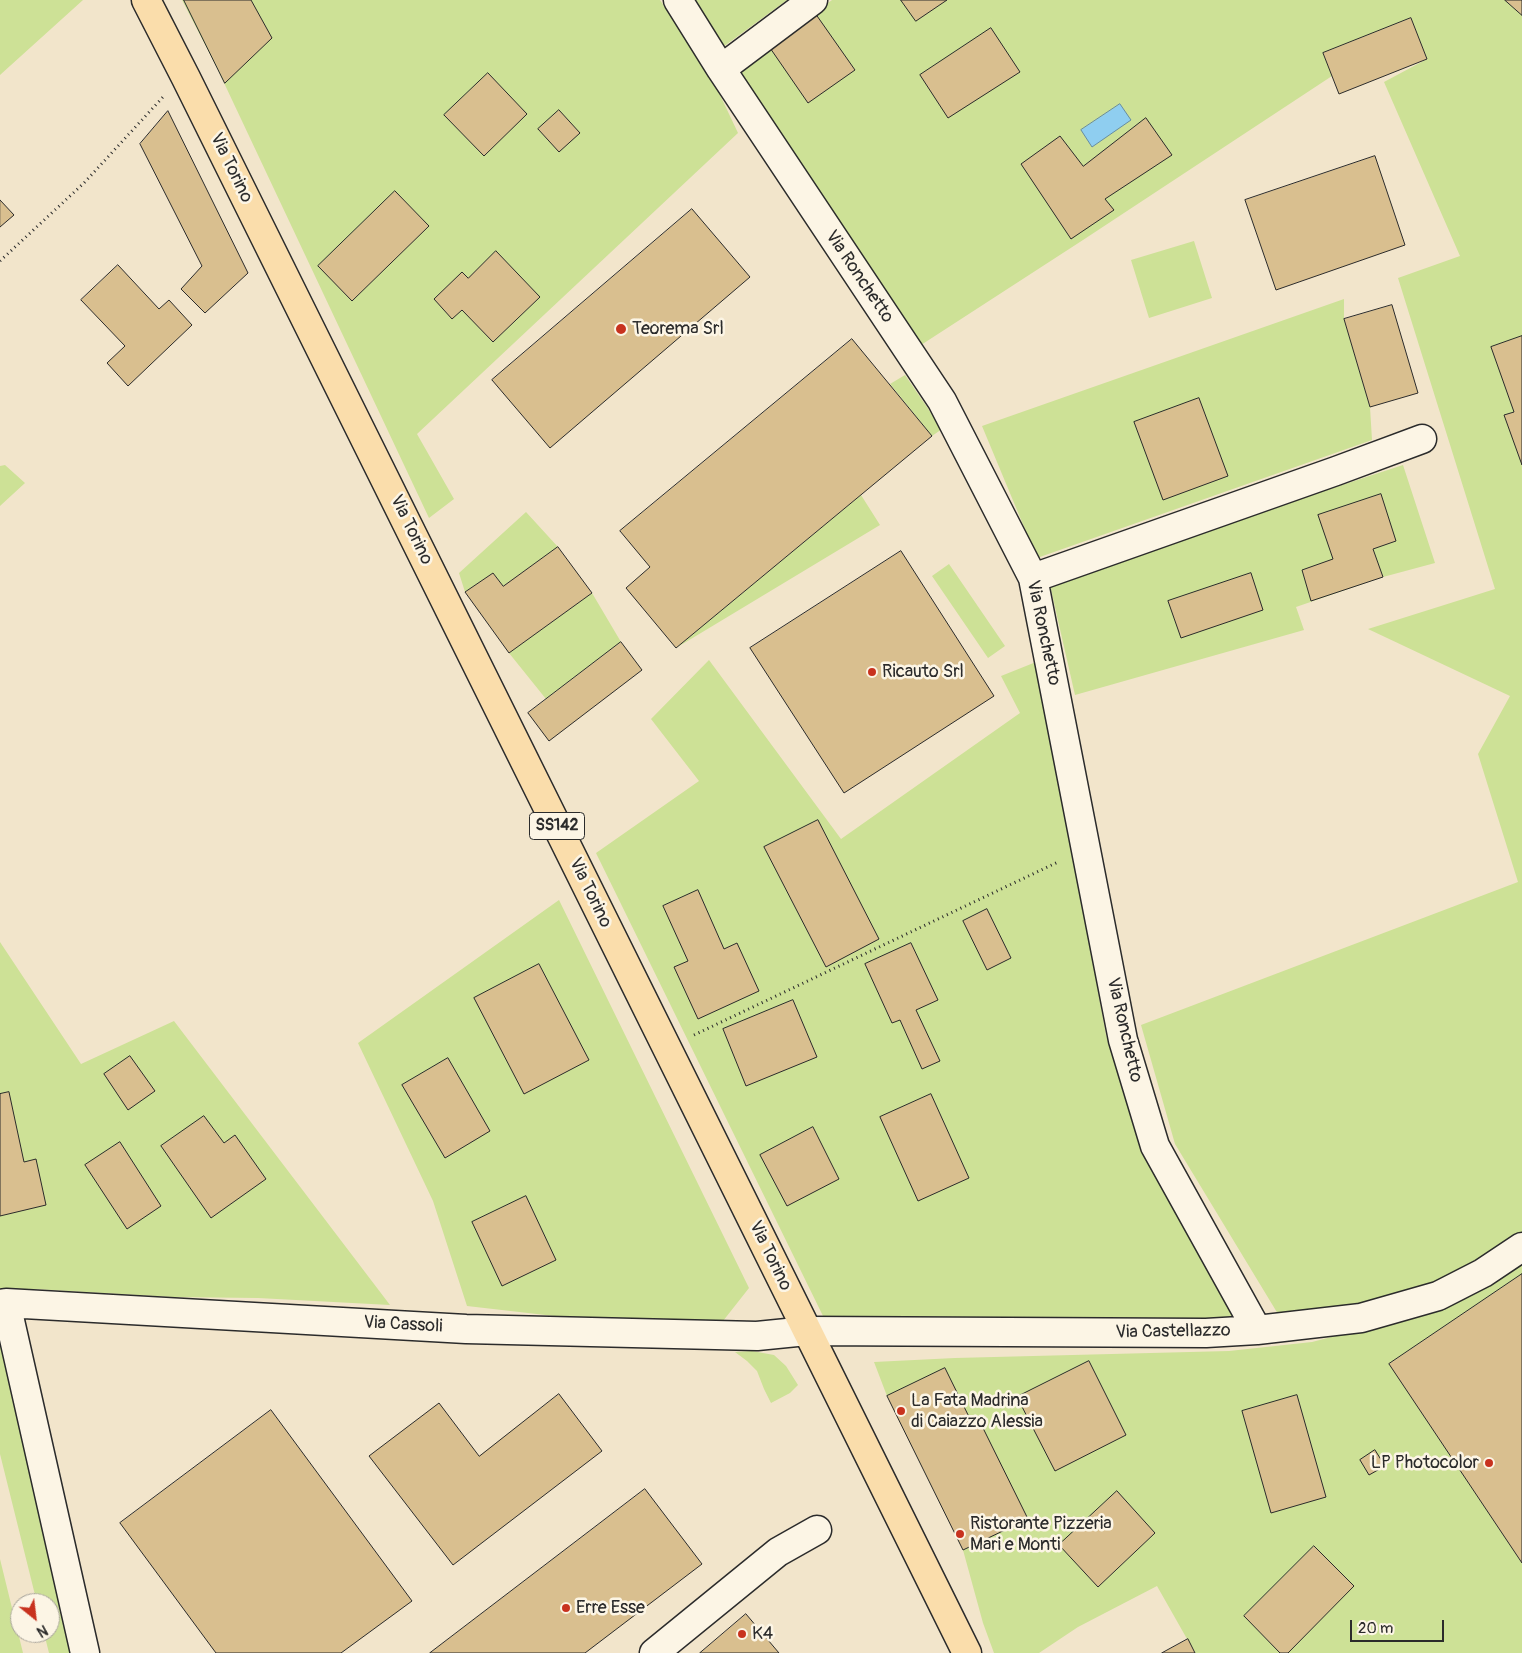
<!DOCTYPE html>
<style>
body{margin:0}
#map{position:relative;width:1522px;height:1653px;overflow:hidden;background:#f2e5cb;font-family:Pangolin,sans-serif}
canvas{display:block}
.north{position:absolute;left:10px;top:1593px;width:50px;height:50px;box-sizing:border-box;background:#fcf5e5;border:1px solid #a8a49b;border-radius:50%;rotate:151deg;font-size:14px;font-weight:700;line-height:20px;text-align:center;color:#2b2b2b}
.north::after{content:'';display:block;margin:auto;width:18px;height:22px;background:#c8321e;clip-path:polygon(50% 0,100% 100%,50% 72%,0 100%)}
.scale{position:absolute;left:1350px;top:1620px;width:94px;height:22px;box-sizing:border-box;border:2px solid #2b2b2b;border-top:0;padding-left:6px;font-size:15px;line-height:18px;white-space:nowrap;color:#2b2b2b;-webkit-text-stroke:4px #fcf5e5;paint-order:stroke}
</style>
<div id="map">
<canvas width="1522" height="1653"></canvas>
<div class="north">N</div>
<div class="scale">20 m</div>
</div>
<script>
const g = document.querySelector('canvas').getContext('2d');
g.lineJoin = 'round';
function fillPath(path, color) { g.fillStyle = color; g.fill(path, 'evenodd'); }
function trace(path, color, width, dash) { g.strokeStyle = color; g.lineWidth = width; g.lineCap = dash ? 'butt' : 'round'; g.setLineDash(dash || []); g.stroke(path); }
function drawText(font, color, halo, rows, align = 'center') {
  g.font = font + ' Pangolin,sans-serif'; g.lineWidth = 5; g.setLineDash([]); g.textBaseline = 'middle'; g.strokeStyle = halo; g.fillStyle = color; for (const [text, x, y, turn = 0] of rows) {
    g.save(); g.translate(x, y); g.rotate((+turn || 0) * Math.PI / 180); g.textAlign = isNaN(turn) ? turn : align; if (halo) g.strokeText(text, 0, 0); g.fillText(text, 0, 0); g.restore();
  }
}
fillPath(new Path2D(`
 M 0,0 L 83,0 L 0,75 Z
 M 182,0 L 660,0 L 712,78 L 738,133 L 417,434 L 454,499 L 429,518 L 217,68 Z
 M 695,0 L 787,0 L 723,47 Z
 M 832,0 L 1522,0 L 1522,1233 L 1485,1257 L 1430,1284 L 1353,1308 L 1278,1314 L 1175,1144 L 1141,1025 L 1518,882 L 1478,754 L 1510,696 L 1368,629 L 1495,589 L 1398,278 L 1460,256 L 1384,82 L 1427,59 L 1411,18 L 1323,53 L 1332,76 L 1083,240 L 921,345 L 737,70 Z
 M 1194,241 L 1212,298 L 1149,318 L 1131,260 Z
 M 1344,299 L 1344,319 L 1370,407 L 1372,440 L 1037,558 L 982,426 Z
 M 905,375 L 942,429 L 932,436 L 890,384 Z
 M 5,465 L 25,483 L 0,506 L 0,466 Z
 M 1403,465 L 1435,563 L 1383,577 L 1296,607 L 1304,630 L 1075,695 L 1049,581 Z
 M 861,495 L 880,525 L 676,648 Z
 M 526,512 L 558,547 L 503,586 L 493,573 L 465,592 L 459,573 Z
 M 949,564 L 1005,646 L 988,658 L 932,576 Z
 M 592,593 L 621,642 L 546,699 L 509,653 Z
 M 709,660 L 841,839 L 1020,713 L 1001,676 L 1036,662 L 1054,750 L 1106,1035 L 1142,1153 L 1227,1297 L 1233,1319 L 823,1316 L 596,853 L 699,781 L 651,719 Z
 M 559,900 L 749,1288 L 723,1321 L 615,1323 L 467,1306 L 433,1201 L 358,1043 Z
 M 0,942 L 81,1064 L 174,1021 L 390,1305 L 258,1298 L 173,1297 L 34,1289 L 0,1293 Z
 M 1522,1260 L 1522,1274 L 1389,1364 L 1522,1563 L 1522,1653 L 1195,1653 L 1157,1586 L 1078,1627 L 1039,1653 L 994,1653 L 983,1623 L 963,1550 L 887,1396 L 874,1362 L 955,1358 L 1229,1351 L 1312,1342 L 1397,1320 Z
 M 0,1333 L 72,1653 L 49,1653 L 44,1633 L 50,1633 L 50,1603 L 37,1603 L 0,1454 Z
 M 752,1351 L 774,1355 L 786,1366 L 798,1385 L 790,1393 L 771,1403 L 764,1389 L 757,1371 L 747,1361 L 735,1352 Z
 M 0,1559 L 23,1653 L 0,1653 Z`), '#cde196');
const water = new Path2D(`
 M 1120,104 L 1131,120 L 1092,147 L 1081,130 Z`);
fillPath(water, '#8fcef0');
trace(water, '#678da1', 1);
const building = new Path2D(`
 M 184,0 L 251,0 L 272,38 L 225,83 Z
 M 901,0 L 947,0 L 916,21 Z
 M 1505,0 L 1522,0 L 1522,15 Z
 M 815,13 L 855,70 L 808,103 L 768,45 Z
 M 1411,18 L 1427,59 L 1339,94 L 1323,53 Z
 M 991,28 L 1020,72 L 948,118 L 920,75 Z
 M 488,73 L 527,114 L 484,156 L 444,115 Z
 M 559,110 L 580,133 L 559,152 L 538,129 Z
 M 168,111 L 248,273 L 205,313 L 181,289 L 202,266 L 140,144 Z
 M 1146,118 L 1172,155 L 1105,199 L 1114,210 L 1071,239 L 1021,164 L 1060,136 L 1083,166 Z
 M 1375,156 L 1405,245 L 1276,290 L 1245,200 Z
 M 395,191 L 429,226 L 352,301 L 318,266 Z
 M 0,200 L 14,215 L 0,227 Z
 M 692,209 L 750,277 L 550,448 L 492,380 Z
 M 496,251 L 540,297 L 493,342 L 462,310 L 452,319 L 434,299 L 462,272 L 468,278 Z
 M 118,265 L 159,309 L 169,300 L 192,325 L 128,386 L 107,363 L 125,346 L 81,300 Z
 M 1392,305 L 1418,393 L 1370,407 L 1344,319 Z
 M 1522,336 L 1522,465 L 1504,415 L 1514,412 L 1491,347 Z
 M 852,339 L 932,436 L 676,648 L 626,588 L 650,567 L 620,531 Z
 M 1199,398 L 1228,476 L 1163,500 L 1134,422 Z
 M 1381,494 L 1396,541 L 1373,549 L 1383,577 L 1311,601 L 1302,570 L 1333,559 L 1318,515 Z
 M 558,547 L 592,593 L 509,653 L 465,592 L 493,573 L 503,586 Z
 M 901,551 L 994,696 L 844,793 L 750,648 Z
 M 1251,573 L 1263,610 L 1181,638 L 1168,601 Z
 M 621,642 L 642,670 L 549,741 L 528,713 Z
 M 818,820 L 879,939 L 826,967 L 764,847 Z
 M 698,890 L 724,949 L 737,943 L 759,991 L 698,1019 L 674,967 L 688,961 L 663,906 Z
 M 987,909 L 1011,958 L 987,970 L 963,921 Z
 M 911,943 L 938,1000 L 916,1010 L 940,1061 L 922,1069 L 900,1020 L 892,1023 L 865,964 Z
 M 539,964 L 589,1060 L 524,1094 L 474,998 Z
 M 793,1000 L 817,1057 L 746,1086 L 723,1029 Z
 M 130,1056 L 155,1091 L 128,1110 L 104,1074 Z
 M 448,1058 L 490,1131 L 445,1158 L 402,1085 Z
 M 9,1092 L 24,1162 L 36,1159 L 46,1205 L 0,1216 L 0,1094 Z
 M 931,1094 L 969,1178 L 918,1201 L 880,1117 Z
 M 204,1116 L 224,1143 L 235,1135 L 266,1179 L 211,1218 L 161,1146 Z
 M 813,1127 L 839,1179 L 787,1206 L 760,1155 Z
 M 120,1142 L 161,1206 L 127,1229 L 85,1165 Z
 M 526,1196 L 556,1260 L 502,1286 L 472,1222 Z
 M 1522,1274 L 1522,1563 L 1389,1364 Z
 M 1089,1361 L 1126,1435 L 1055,1471 L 1017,1397 Z
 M 945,1368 L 975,1429 L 982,1426 L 1028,1519 L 963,1550 L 887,1396 Z
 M 559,1394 L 602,1451 L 453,1565 L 369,1456 L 439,1403 L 479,1456 Z
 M 1297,1395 L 1326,1497 L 1271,1513 L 1242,1411 Z
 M 271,1410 L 412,1601 L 341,1653 L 216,1653 L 120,1523 Z
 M 1375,1450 L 1385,1466 L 1369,1475 L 1360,1460 Z
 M 645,1489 L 702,1564 L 585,1653 L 430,1653 Z
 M 1117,1491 L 1155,1533 L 1098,1587 L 1059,1545 Z
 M 1314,1546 L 1354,1586 L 1288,1653 L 1280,1653 L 1244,1616 Z
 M 746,1614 L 779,1653 L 700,1653 Z
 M 1188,1639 L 1195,1653 L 1162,1653 Z`);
fillPath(building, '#d9bf8f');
trace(building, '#2b2b2b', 1);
const street = new Path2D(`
 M 678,0 L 721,69 L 942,401 L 1033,578 L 1123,1040 L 1155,1146 L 1257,1330
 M 721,69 L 813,0
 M 1033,578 L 1336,471 L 1422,439
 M 6,1303 L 85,1653
 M 0,1304 L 6,1303 L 466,1329 L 757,1336 L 807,1331 L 1206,1333 L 1257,1330 L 1361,1318 L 1438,1296 L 1483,1273 L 1522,1247
 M 654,1653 L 778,1552 L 817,1530`);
const primary = new Path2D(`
 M 146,0 L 186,78 L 967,1653`);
trace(street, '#2b2b2b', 31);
trace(primary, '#2b2b2b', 31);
trace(new Path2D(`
 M 0,261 L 84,183 L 163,97
 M 694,1035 L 1058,862`), '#2b2b2b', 3, [1, 4]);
trace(street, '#fcf5e5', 28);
trace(primary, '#faddab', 28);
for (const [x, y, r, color] of [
 [621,329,6,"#c8321e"],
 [872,672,5,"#c8321e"],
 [901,1411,5,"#c8321e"],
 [1489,1463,5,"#c8321e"],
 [960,1534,5,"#c8321e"],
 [566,1608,5,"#c8321e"],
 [742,1634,5,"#c8321e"]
]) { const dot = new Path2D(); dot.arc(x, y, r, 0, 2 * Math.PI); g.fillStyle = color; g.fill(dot); trace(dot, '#fcf5e5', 2); }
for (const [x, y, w] of [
 [557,826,55]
]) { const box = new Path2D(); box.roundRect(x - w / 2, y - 13.5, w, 27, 4); g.fillStyle = '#fcf5e5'; g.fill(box); trace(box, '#2b2b2b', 1); }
drawText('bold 16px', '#2b2b2b', null, [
 ["SS142",557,826]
]);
drawText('18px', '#2b2b2b', '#fcf5e5', [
 ["Via Torino",231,168,64],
 ["Via Ronchetto",859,277,56],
 ["Via Torino",411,530,64],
 ["Via Ronchetto",1043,633,78],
 ["Via Torino",590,893,64],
 ["Via Ronchetto",1124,1030,77],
 ["Via Torino",770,1256,64],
 ["Via Cassoli",403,1325,3],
 ["Via Castellazzo",1173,1332,-1]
]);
drawText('18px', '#2b2b2b', '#fcf5e5', [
 ["Teorema Srl",632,329],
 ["Ricauto Srl",882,672],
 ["La Fata Madrina",911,1401],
 ["di Caiazzo Alessia",911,1422],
 ["LP Photocolor",1479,1463,"right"],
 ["Ristorante Pizzeria",970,1524],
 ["Mari e Monti",970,1545],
 ["Erre Esse",576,1608],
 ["K4",752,1634]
], 'left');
</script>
